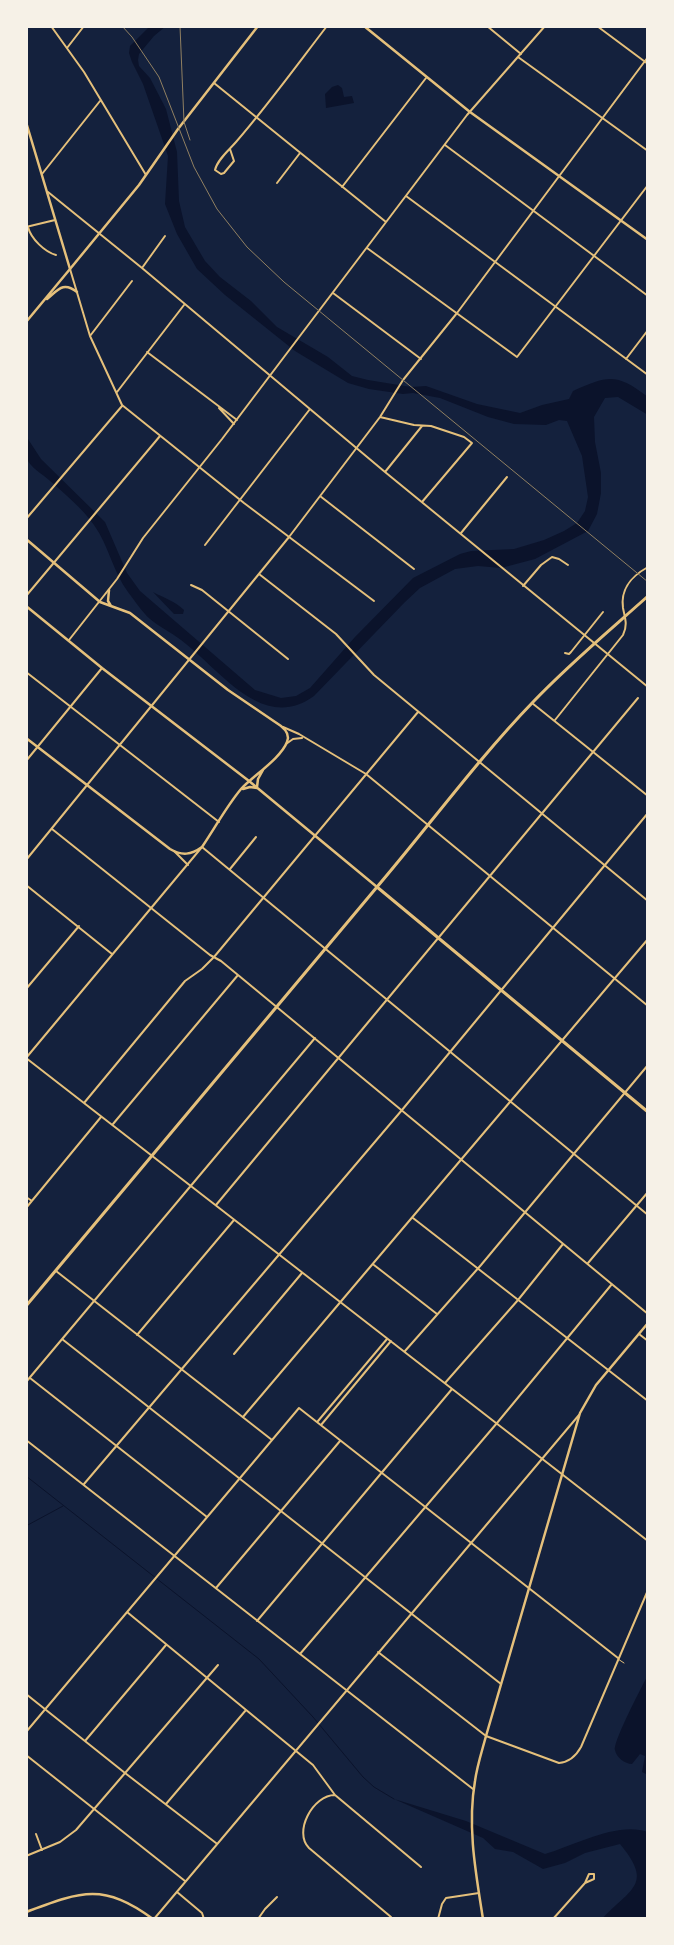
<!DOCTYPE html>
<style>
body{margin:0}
#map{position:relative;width:674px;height:1945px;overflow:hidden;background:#14213d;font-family:Helvetica,sans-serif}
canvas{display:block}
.frame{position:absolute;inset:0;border:28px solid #f6f1e7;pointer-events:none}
</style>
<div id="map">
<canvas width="674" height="1945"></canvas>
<div class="frame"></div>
</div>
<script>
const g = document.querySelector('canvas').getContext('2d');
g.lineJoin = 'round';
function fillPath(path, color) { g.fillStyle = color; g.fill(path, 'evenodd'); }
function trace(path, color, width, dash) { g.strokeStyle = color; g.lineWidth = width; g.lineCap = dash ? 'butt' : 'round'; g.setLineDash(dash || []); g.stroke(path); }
fillPath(new Path2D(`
 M 150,26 L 166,26 L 154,36 L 139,54 L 138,60 L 139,66 L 150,78 L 166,109 L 177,152 L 179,201 L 185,227 L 205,261 L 220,277 L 251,301 L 277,327 L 328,357 L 352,376 L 368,380 L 411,387 L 426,386 L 477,404 L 520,413 L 542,405 L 569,399 L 573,391 C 608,375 617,373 648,397 L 648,415 L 618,397 L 605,398 L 594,417 L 595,442 L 601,473 L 601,493 L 597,514 L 588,531 L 535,559 L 501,568 L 478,566 L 455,569 L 420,588 L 405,602 L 314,696 C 262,734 219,668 181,640 C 171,632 159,627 150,619 C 142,612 135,601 128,592 C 113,572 109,546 94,525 C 82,508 65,494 49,480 C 41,473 31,468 27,459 C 25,453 26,443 26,436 L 41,459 L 105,522 L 127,573 L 140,591 L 255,690 L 281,698 L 296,696 L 310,688 L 355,637 L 413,578 L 460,554 L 471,551 L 514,549 L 544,540 L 564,531 L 577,523 L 585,511 L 588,497 L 582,456 L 567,421 L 559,420 L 546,425 L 514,424 L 488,417 L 440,398 L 413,393 L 403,394 L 369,389 L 348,383 L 295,351 L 225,295 L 197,269 L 177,234 L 165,204 L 168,156 L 143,84 L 132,62 L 129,53 L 130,46 Z
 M 338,85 L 342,88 L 344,97 L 352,96 L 354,103 L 326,108 L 325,94 L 332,87 Z
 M 153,592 C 164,598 175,601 184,610 L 183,614 L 174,614 Z
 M 648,1675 L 648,1775 L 642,1772 L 645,1756 L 640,1754 L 632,1764 C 625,1764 616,1757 615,1750 C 613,1742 642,1686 648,1675 Z
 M 394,1799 L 466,1821 L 545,1854 C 575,1845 618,1821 648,1832 L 648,1919 L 602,1919 C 631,1888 654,1885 620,1844 L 585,1853 L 565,1863 L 543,1869 L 513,1852 L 495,1849 L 483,1838 Z`), '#0b132b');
trace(new Path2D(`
 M 26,1476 L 259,1659 L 313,1717 L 363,1777 L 374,1787 L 394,1799
 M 26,1526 L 63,1506`), '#0b132b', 1);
trace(new Path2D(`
 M 618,1659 L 624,1663`), '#e5c07b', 1);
trace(new Path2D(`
 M 51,26 L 84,72 L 146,175
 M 487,26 L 521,54
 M 597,26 L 648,64
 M 67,48 L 84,26
 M 518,57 L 648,151
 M 214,83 L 386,222
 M 445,145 L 648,296
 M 230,149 L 234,161 L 224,173 L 221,174 L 215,170 C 217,160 229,150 236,142 C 268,105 297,65 327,26
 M 42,174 L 100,101
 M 277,183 L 300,153
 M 342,187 L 426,78
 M 48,192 L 142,268 L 385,472 L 648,687
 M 406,196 L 648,375
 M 26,227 L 55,220
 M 28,227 C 31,239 45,252 56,255
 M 367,248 L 517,357 L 648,185
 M 142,268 L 165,236
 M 70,269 L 90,336 L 122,405 L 244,503 L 374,601
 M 333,293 L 421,359
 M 90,336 L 132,281
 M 147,352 L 237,420
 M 626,359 L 648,330
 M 117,392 L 184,305
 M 219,408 L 234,424
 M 380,417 L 414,425 L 431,426 L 464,437 L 472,443 L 422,502
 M 385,472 L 422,426
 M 320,496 L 414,569
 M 26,519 L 122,406
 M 461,533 L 507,477
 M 205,545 L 310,409
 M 259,574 L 336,634 L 374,675 L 648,901
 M 191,585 L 202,590 L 288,659
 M 523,586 L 541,565 L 552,557 L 559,559 L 568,565
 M 26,596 L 160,436
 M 69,640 L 117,579 L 143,538 L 222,439 L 467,115 L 545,26
 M 565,653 L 569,654 L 571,652 L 603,612
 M 26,672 L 219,822
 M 532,703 L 648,796
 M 555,720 L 623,635 C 628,625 625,618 623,608 C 620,588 632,576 648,567
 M 283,727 L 299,734 L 366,774 L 648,1006
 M 286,744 L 293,739 L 302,738
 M 26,761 L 102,668
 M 52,829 L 210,955 L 221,961 L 238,975 L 648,1314
 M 174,851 L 188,865
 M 26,860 L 289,537 L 380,417 L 403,380 L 457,313 L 648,57
 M 230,869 L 256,837
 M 26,885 L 112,954
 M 26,989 L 79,926
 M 84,1103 L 185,981 L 202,969 L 214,957 L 418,712
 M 113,1124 L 238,975
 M 26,1197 L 32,1201
 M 216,1205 L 638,698
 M 26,1208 L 101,1117
 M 648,1215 L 202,847 L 26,1058 L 648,1541
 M 413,1218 L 648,1401
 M 588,1263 L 648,1192
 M 374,1265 L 437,1314
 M 56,1271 L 272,1440
 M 639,1334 L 648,1341
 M 137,1335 L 234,1220
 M 62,1339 L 501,1684
 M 405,1351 L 481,1265 L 648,1065
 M 234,1354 L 302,1273
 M 30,1378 L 207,1517
 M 26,1382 L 315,1038
 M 445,1383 L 518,1300 L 563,1244
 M 243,1417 L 648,939
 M 318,1421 L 387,1339
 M 321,1425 L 391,1341
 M 26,1440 L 473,1789
 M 84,1484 L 402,1110 L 648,813
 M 216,1588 L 340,1441
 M 127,1612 L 313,1765 L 335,1795 L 421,1867
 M 257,1621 L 452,1389
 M 378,1652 L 486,1736 L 559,1763 C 570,1762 576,1756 581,1747 L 648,1590
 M 300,1654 L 497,1423 L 612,1284
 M 26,1694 L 125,1773 L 216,1843
 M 26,1732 L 299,1408 L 618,1658
 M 85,1741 L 166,1645
 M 26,1755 L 185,1881
 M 335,1795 C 313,1795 293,1832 309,1848 L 391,1917
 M 166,1804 L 246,1710
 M 36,1834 L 42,1850
 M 26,1856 L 60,1842 L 76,1830 L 218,1665
 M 177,1892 L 202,1913 L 204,1919
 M 154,1919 L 579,1415
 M 258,1919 L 265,1909 L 277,1897
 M 438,1919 L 442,1904 L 446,1898 L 479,1893
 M 553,1919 L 585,1883 L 589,1874 L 594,1874 L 594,1879 L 585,1883`), '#e5c07b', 2);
trace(new Path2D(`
 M 364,26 L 470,112 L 648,240
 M 70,269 L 139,185 L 178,129 L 258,26
 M 26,606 L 102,668 L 249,781
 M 26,1912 C 80,1892 103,1882 153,1919`), '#e5c07b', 2.5);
trace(new Path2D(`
 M 26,122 L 70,269 L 26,322
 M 47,299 C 58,290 63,281 77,292
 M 26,539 L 100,602 L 130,613 L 228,690 L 281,726 C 286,730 290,735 287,742 C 281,758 253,776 241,789 C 226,807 215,828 202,847 C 191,855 182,856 170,849 L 26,738
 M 109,590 L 108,601 L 111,606
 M 249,781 L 377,887
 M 257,787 L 258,779 L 263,770
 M 243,789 L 250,787 L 257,788
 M 483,1919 C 476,1874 467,1827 475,1781 C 477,1766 482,1751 486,1736 L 580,1413 L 596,1385 L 648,1323`), '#e5c07b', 2.5);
trace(new Path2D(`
 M 377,887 L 648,1112
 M 26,1306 C 144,1167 259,1026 377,887 C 429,826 477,760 533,702 C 569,664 609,631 648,596`), '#e5c07b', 3);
trace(new Path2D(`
 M 122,26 L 132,37 L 159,77 L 194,167 L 217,209 L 247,247 L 284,282 L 648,582
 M 180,26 L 184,122 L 190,140`), '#918062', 1);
</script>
